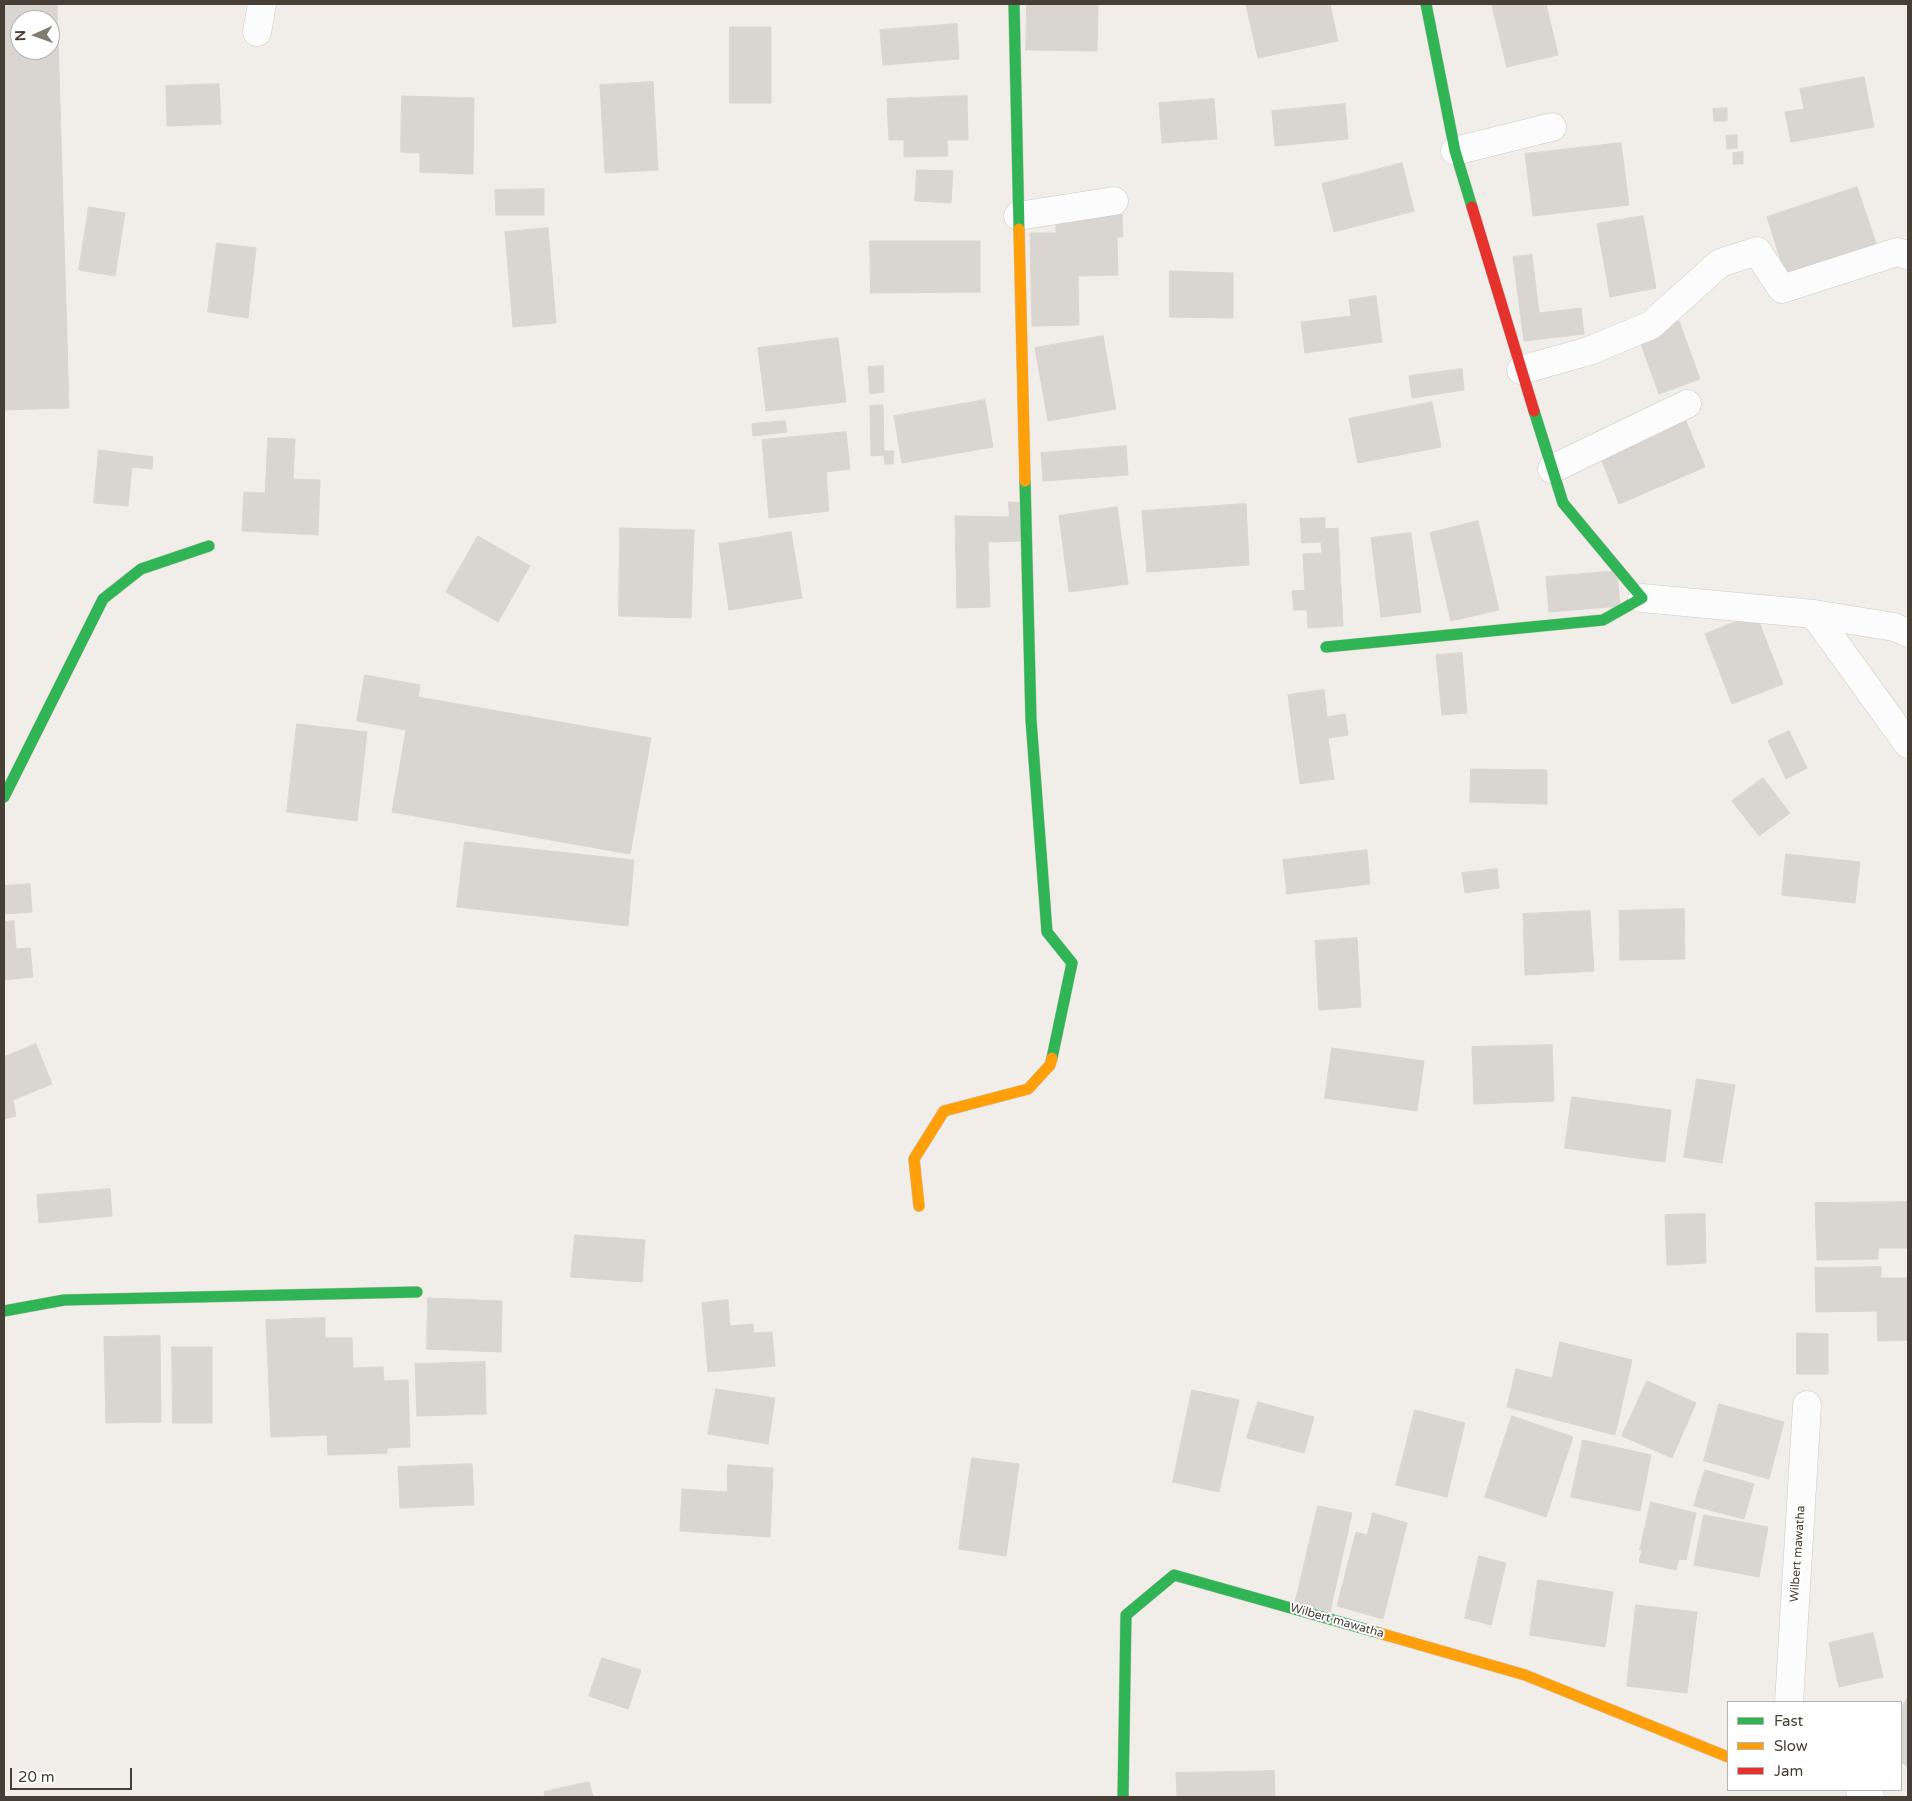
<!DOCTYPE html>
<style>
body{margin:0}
#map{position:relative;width:1912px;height:1801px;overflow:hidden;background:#f1eeea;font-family:"Varela Round",sans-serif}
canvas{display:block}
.frame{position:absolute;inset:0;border:5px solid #473e35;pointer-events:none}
.legend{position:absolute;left:1727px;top:1701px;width:175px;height:90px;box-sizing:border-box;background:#fff;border:1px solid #b5b2ae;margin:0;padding:6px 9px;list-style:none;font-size:15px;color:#473e35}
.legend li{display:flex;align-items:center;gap:10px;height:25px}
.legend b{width:25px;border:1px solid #b5b2ae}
.north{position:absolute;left:10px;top:10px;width:50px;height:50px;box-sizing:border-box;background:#fff;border:1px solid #b5b2ae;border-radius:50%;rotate:268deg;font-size:14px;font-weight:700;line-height:20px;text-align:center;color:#473e35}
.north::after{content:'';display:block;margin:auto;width:18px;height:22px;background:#827c74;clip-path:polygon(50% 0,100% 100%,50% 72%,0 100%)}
.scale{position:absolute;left:10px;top:1768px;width:122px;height:22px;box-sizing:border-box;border:2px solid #473e35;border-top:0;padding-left:6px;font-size:15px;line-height:18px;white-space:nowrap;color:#473e35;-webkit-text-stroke:4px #fff;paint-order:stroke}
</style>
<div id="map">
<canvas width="1912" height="1801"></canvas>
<div class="frame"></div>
<ul class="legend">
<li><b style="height:6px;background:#30b455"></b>Fast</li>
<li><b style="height:6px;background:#ff9f0a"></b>Slow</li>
<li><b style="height:6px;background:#e5322d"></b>Jam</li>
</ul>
<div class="north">N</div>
<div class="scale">20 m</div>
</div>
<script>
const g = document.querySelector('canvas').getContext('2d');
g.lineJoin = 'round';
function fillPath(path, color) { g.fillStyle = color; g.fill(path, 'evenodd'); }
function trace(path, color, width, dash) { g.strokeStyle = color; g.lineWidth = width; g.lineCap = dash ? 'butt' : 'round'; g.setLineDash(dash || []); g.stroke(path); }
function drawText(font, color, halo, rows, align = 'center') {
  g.font = font + ' "Varela Round",sans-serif'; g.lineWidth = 4; g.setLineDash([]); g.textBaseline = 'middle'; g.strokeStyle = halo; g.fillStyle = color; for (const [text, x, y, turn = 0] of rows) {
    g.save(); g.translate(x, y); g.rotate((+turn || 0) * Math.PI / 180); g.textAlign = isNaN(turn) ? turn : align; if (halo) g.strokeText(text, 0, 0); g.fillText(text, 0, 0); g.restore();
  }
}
const building = new Path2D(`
 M 4,4 L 57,4 L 69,408 L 4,410 ZM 20,20 L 50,20 L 50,50 L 20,50 Z
 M 1027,4 L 1098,5 L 1097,51 L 1026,50 Z
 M 1250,4 L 1330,4 L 1338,41 L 1258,58 L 1246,5 Z
 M 1492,4 L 1546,4 L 1558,55 L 1507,67 Z
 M 957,24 L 959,59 L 883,65 L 880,30 Z
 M 730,27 L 771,27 L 771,103 L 730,103 Z
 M 1864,77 L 1874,127 L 1791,142 L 1785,112 L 1804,109 L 1800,89 Z
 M 653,82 L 658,170 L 605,173 L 600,85 Z
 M 219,84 L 221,124 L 167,126 L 166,86 Z
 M 402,96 L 474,98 L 473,174 L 420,172 L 420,153 L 401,152 Z
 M 967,96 L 968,140 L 947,140 L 948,156 L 904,157 L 904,140 L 889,140 L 887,99 Z
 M 1214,99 L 1217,139 L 1162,143 L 1159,103 Z
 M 1345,104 L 1348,139 L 1275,146 L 1272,111 Z
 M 1727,108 L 1727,121 L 1714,121 L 1713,109 Z
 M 1737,135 L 1737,148 L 1727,149 L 1726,136 Z
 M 1621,143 L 1629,205 L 1533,216 L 1525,154 Z
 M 1743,152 L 1743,164 L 1733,164 L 1733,153 Z
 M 1402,163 L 1414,211 L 1334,232 L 1322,184 Z
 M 917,170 L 953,171 L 951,203 L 915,201 Z
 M 1857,187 L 1877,246 L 1786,277 L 1767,217 Z
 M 544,189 L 544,215 L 496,215 L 495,190 Z
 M 89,207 L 125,213 L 115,276 L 79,270 Z
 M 1122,215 L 1123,237 L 1117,237 L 1118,275 L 1078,276 L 1079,325 L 1032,326 L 1030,233 L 1056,233 L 1056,216 Z
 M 1643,216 L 1656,288 L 1610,297 L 1597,224 Z
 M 548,228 L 556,323 L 513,327 L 505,232 Z
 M 870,241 L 980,241 L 980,292 L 871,293 Z
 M 217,243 L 256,248 L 248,318 L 208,312 Z
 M 1532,255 L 1539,313 L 1581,308 L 1584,334 L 1524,341 L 1513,257 Z
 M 1170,271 L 1233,273 L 1233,318 L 1170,317 Z
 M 1376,296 L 1382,342 L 1305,353 L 1301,322 L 1351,316 L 1349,300 Z
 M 1679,321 L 1700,379 L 1659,394 L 1638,336 Z
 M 1103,336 L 1116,409 L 1048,421 L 1035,348 Z
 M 838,338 L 846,402 L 766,411 L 758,348 Z
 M 883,366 L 884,392 L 870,394 L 868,367 Z
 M 1462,369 L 1464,390 L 1412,398 L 1409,376 Z
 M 985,400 L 993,447 L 902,463 L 894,416 Z
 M 1432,402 L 1441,447 L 1358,463 L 1349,419 Z
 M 883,405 L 884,451 L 894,451 L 893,464 L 885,464 L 884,455 L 871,456 L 870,406 Z
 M 1685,419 L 1705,467 L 1619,504 L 1600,456 Z
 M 785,421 L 787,432 L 753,436 L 752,424 Z
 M 846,432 L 850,469 L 826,472 L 829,511 L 769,518 L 762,440 Z
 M 268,438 L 295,439 L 293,479 L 320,480 L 318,535 L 242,531 L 244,492 L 265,493 Z
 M 1126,446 L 1128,475 L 1043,481 L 1041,453 Z
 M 99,450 L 153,457 L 152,469 L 132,467 L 128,506 L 94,503 Z
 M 1009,502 L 1021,503 L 1021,541 L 988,542 L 990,607 L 957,608 L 955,516 L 1009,517 Z
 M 1246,504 L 1249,565 L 1147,572 L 1142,511 Z
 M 1117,507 L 1128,584 L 1069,592 L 1059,516 Z
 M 1325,518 L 1325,529 L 1338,528 L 1343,626 L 1308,628 L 1307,610 L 1294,610 L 1292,591 L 1305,590 L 1303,554 L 1322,553 L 1321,542 L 1302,543 L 1300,519 Z
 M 1478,521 L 1499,610 L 1451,621 L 1430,533 Z
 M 620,528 L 694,530 L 691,618 L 619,616 Z
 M 791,532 L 802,598 L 729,610 L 719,544 Z
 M 1411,533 L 1421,612 L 1381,617 L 1371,538 Z
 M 478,536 L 530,566 L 498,622 L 446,592 Z
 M 1617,571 L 1620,606 L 1549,612 L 1546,577 Z
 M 1756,614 L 1783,684 L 1732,704 L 1705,634 Z
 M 1462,653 L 1467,713 L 1442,715 L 1436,655 Z
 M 365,675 L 420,685 L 418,697 L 651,738 L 630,854 L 392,812 L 406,730 L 357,721 Z
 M 1324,690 L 1327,717 L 1345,714 L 1348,735 L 1328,738 L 1334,779 L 1300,784 L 1288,695 Z
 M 297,724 L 367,732 L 357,821 L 287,812 Z
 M 1789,731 L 1807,768 L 1786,779 L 1768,741 Z
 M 1471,769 L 1547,770 L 1547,804 L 1470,802 Z
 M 1763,778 L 1790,813 L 1759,836 L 1732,801 Z
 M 465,842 L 634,860 L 628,926 L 457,907 Z
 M 1367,850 L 1370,884 L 1287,894 L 1283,860 Z
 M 1786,854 L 1860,862 L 1855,903 L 1782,895 Z
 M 1497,869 L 1499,888 L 1465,893 L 1462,873 Z
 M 30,884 L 32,912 L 4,914 L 4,886 Z
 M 1684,909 L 1685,959 L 1620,960 L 1619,911 Z
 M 1590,911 L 1594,971 L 1525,975 L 1523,914 Z
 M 14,921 L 16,949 L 30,948 L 33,977 L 4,980 L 4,922 Z
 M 1357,938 L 1361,1007 L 1319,1010 L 1315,941 Z
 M 36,1044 L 52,1084 L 13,1100 L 16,1116 L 4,1119 L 4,1057 Z
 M 1552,1045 L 1554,1101 L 1474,1104 L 1472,1047 Z
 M 1332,1048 L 1424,1061 L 1417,1111 L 1325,1098 Z
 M 1697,1079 L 1735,1085 L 1722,1163 L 1684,1157 Z
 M 1572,1097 L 1671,1110 L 1665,1162 L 1565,1148 Z
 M 110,1189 L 112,1216 L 39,1223 L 37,1195 Z
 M 1908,1202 L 1908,1248 L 1878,1248 L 1878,1259 L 1817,1260 L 1815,1203 Z
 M 1705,1214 L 1706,1263 L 1667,1265 L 1665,1215 Z
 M 575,1235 L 645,1240 L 642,1282 L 571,1277 Z
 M 1881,1267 L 1881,1278 L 1908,1278 L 1908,1340 L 1878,1341 L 1877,1311 L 1816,1312 L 1815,1268 Z
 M 428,1298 L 502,1301 L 501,1352 L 427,1349 Z
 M 728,1300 L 730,1326 L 753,1324 L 754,1333 L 772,1332 L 775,1366 L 708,1372 L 702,1303 Z
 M 325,1318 L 325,1338 L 352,1338 L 353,1368 L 383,1367 L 384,1381 L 408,1380 L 410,1447 L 387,1448 L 387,1453 L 328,1455 L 327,1435 L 271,1437 L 266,1320 Z
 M 1797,1333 L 1828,1334 L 1828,1374 L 1797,1374 Z
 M 160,1336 L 161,1422 L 106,1423 L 104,1337 Z
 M 1560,1342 L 1632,1360 L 1615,1435 L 1507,1407 L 1516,1369 L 1552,1378 Z
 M 172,1347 L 212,1347 L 212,1423 L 173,1423 Z
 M 485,1362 L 486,1414 L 417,1416 L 415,1364 Z
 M 1647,1381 L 1696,1403 L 1672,1458 L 1622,1436 Z
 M 716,1389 L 775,1398 L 768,1444 L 708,1434 Z
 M 1192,1390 L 1239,1400 L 1219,1492 L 1173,1482 Z
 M 1258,1402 L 1314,1417 L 1304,1453 L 1247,1438 Z
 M 1719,1404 L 1784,1422 L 1769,1479 L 1704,1461 Z
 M 1415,1410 L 1465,1423 L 1447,1497 L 1396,1485 Z
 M 1512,1416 L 1573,1437 L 1546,1517 L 1485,1497 Z
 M 1583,1440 L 1651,1455 L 1640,1511 L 1571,1497 Z
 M 972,1458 L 1019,1464 L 1006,1556 L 959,1549 Z
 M 472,1464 L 474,1505 L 400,1508 L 398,1467 Z
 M 728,1465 L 773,1468 L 770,1537 L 680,1531 L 682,1489 L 727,1492 Z
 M 1705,1470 L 1754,1484 L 1744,1519 L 1694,1506 Z
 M 1651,1502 L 1696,1513 L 1686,1560 L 1679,1559 L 1676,1570 L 1639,1562 L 1642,1550 L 1640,1550 Z
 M 1318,1506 L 1352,1513 L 1330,1612 L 1295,1604 Z
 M 1373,1513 L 1407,1523 L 1383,1619 L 1337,1606 L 1356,1532 L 1367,1535 Z
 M 1704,1515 L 1768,1527 L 1759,1577 L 1694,1565 Z
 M 1479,1556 L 1506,1563 L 1491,1625 L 1465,1618 Z
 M 1538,1580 L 1613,1592 L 1605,1647 L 1530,1635 Z
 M 1636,1605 L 1697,1612 L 1687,1693 L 1627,1686 Z
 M 1873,1633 L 1883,1677 L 1839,1687 L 1829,1643 Z
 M 602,1658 L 641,1670 L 628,1709 L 589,1696 Z
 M 1908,1697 L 1908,1767 L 1901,1762 L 1901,1708 Z
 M 1274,1771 L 1275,1797 L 1177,1797 L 1176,1773 Z
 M 589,1782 L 593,1797 L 545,1797 L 544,1792 Z`);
fillPath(building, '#d9d5d1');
trace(building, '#d9d5d0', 1);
const street = new Path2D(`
 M 257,32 L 262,4
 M 1455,151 L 1552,127
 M 1018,216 L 1114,201
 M 1521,370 L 1589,351 L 1651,325 L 1720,263 L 1757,251 L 1782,289 L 1897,252 L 1908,255
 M 1552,469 L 1687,404
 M 1642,598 L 1814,614 L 1908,744
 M 1814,614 L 1894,627 L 1908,633
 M 1789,1702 L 1807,1405
 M 1860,1790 L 1870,1797`);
const fast = new Path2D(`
 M 1014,4 L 1019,229
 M 1426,4 L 1455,151 L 1472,207
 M 1025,481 L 1031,720 L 1047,932 L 1072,963 L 1052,1058
 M 1326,647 L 1603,620 L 1642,598 L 1563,503 L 1534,411
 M 4,797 L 103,599 L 141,569 L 209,546
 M 4,1311 L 64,1300 L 417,1292
 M 1123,1797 L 1126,1615 L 1174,1575 L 1379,1633`);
const slow = new Path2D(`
 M 1019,229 L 1025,481
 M 919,1206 L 914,1159 L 944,1111 L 1028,1089 L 1050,1065 L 1052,1058
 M 1379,1633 L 1525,1675 L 1728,1757`);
const jam = new Path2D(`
 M 1472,207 L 1534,411`);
trace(street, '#cecac6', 29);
trace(fast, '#d1cac1', 12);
trace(slow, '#d1cac1', 12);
trace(jam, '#d1cac1', 12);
trace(street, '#fdfcfc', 28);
trace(fast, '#30b455', 11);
trace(slow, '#ff9f0a', 11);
trace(jam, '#e5322d', 11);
drawText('12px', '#473e35', '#fff', [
 ["Wilbert mawatha",1798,1554,-86],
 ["Wilbert mawatha",1337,1621,16]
]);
</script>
